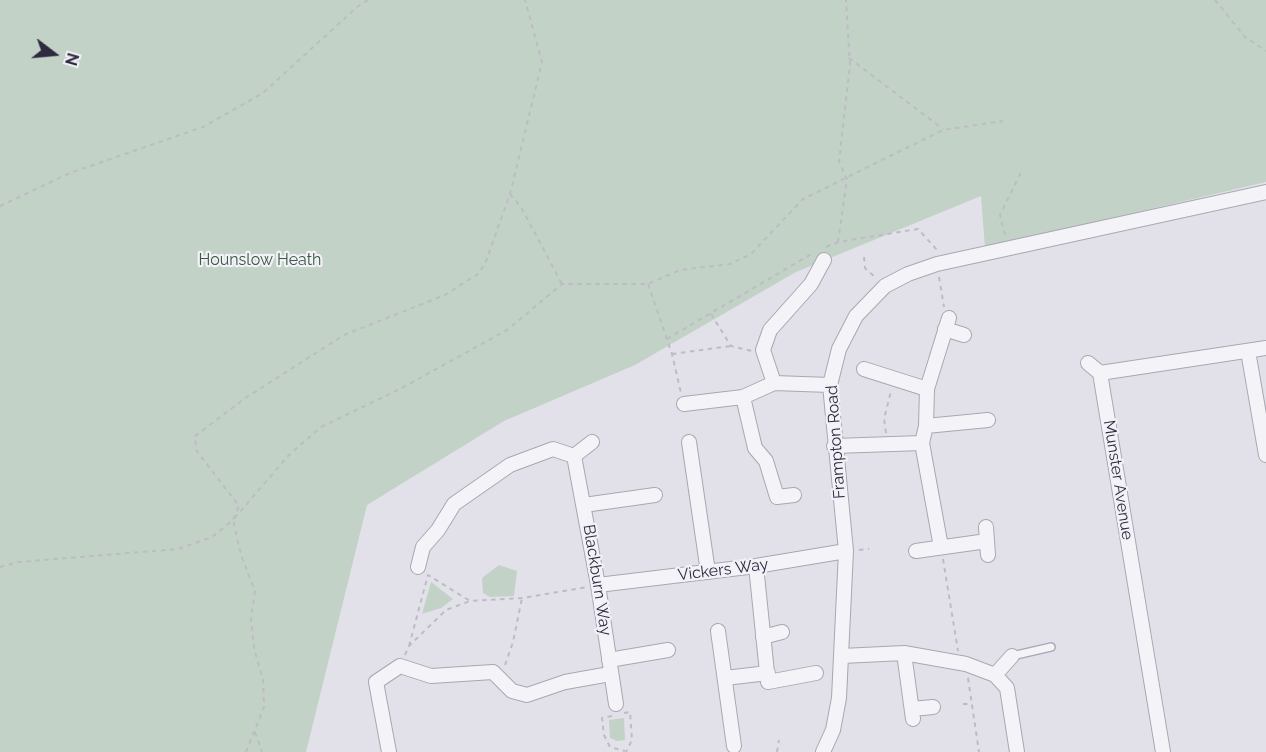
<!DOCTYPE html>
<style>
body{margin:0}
#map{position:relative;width:1266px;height:752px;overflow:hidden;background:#e2e1e9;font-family:Raleway,sans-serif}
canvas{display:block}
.north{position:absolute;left:24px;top:24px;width:60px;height:60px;-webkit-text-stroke:4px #f1f1f7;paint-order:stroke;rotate:106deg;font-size:16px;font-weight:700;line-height:24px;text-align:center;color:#2e2b40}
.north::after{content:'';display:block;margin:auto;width:21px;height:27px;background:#2e2b40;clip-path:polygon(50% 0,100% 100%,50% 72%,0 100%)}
</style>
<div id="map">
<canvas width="1266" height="752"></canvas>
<div class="north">N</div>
</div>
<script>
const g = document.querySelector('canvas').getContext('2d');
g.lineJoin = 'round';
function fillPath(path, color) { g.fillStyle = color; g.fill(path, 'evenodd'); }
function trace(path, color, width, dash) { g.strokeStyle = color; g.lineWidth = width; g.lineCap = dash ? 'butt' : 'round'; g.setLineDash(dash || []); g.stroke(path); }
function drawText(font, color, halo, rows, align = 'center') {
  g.font = font + ' Raleway,sans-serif'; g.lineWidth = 4.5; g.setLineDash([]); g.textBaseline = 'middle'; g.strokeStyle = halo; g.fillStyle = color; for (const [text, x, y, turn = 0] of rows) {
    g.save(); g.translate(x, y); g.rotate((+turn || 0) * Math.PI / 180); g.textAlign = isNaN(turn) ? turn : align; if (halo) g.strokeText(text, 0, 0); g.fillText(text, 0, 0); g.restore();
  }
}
fillPath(new Path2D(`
 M 0,0 L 1266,0 L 1266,182 L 985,248 L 981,196 L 796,272 L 635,365 L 504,421 L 367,505 L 306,752 L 0,752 Z
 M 499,565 L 517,571 L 514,596 L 490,597 L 483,593 L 482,578 Z
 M 431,582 L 453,599 L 441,608 L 422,614 Z
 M 624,718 L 625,740 L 617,741 L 610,738 L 609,720 Z`), '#c3d2c7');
const service = new Path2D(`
 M 1012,656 L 1051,647`);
const minor = new Path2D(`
 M 945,329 L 964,335
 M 1248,351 L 1266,455
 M 1088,363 L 1100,373
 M 864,369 L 927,389
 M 774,383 L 763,350 L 770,330 L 811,284 L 824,260
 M 743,397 L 755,448 L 766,461 L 777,497 L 794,495
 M 684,404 L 743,397 L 774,383 L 830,385
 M 926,426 L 988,420
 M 592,442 L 574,456 L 598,585 L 616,704
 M 689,442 L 708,572
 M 922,443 L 941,547
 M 834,446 L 922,443 L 926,426 L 927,389 L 949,318
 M 584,505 L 655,495
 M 986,527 L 988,555
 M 916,551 L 987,541
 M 756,566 L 768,682 L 816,673
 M 418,567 L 423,547 L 438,530 L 454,504 L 510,465 L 553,449 L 574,456
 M 598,585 L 756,566 L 846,551
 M 718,631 L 734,746
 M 763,637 L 782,632
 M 904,653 L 913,719
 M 842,656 L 904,653 L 966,664 L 995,675 L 1007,688 L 1017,752
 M 609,660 L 668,650
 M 995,675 L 1012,656
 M 725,678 L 768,673
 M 912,709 L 933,707
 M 389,752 L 376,682 L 400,666 L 431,676 L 493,672 L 512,691 L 527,695 L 565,682 L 610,674
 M 823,752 L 833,730 L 839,698 L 846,551 L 830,385 L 839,349 L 856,316 L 885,286 L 908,274 L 937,264 L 1266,192
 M 1163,752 L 1100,373 L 1266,348`);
trace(service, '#a8a7b3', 10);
trace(minor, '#a8a7b3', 16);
trace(new Path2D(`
 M 1215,0 L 1245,37 L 1266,51
 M 849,58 L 943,129
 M 510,194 L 521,207 L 562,284
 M 0,206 L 70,173 L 203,127 L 263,93 L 357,7 L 368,0
 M 1005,235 L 1000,215 L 1021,172
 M 838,242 L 847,179 L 839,162 L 850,65 L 846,0
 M 826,247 L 838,242 L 918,229 L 938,251
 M 864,257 L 865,268 L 876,278
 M 939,277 L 944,307
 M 648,284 L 672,354 L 681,393
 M 711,314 L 731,346 L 752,351
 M 667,339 L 813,253
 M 672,354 L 731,346
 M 886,433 L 884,419 L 891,391
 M 859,550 L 869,549
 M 943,559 L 958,651
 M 0,567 L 19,562 L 178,549 L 212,537 L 233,520 L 239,506 L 196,450 L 195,436 L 244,399 L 344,335 L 445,295 L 478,274 L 485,264 L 510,194 L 542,62 L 525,0
 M 409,646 L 428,575 L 470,601 L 522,598 L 587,587
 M 405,655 L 409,646 L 446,610 L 470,601
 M 505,665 L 513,642 L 522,598
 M 968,678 L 979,752
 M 963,704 L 971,704
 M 624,713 L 630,712 L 632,740 L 626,752
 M 612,716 L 602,718 L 604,735 L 610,747 L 625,751
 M 255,732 L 262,752
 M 246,752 L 264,707 L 263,680 L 254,648 L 251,619 L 255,591 L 241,555 L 233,520 L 288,456 L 321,427 L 400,389 L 507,330 L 562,284 L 648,284 L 680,270 L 730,264 L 751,254 L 803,199 L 943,130 L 1003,121
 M 777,752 L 779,740`), '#bdbcc4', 2, [4.5, 4.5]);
trace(service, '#f4f4f8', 7);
trace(minor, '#f4f4f8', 14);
drawText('16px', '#395a43', '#f1f1f7', [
 ["Hounslow Heath",260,260]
]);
drawText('16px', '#2e2b40', '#f1f1f7', [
 ["Frampton Road",836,442,-94],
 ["Munster Avenue",1118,480,81],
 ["Vickers Way",723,570,-7],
 ["Blackburn Way",597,580,81]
]);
</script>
